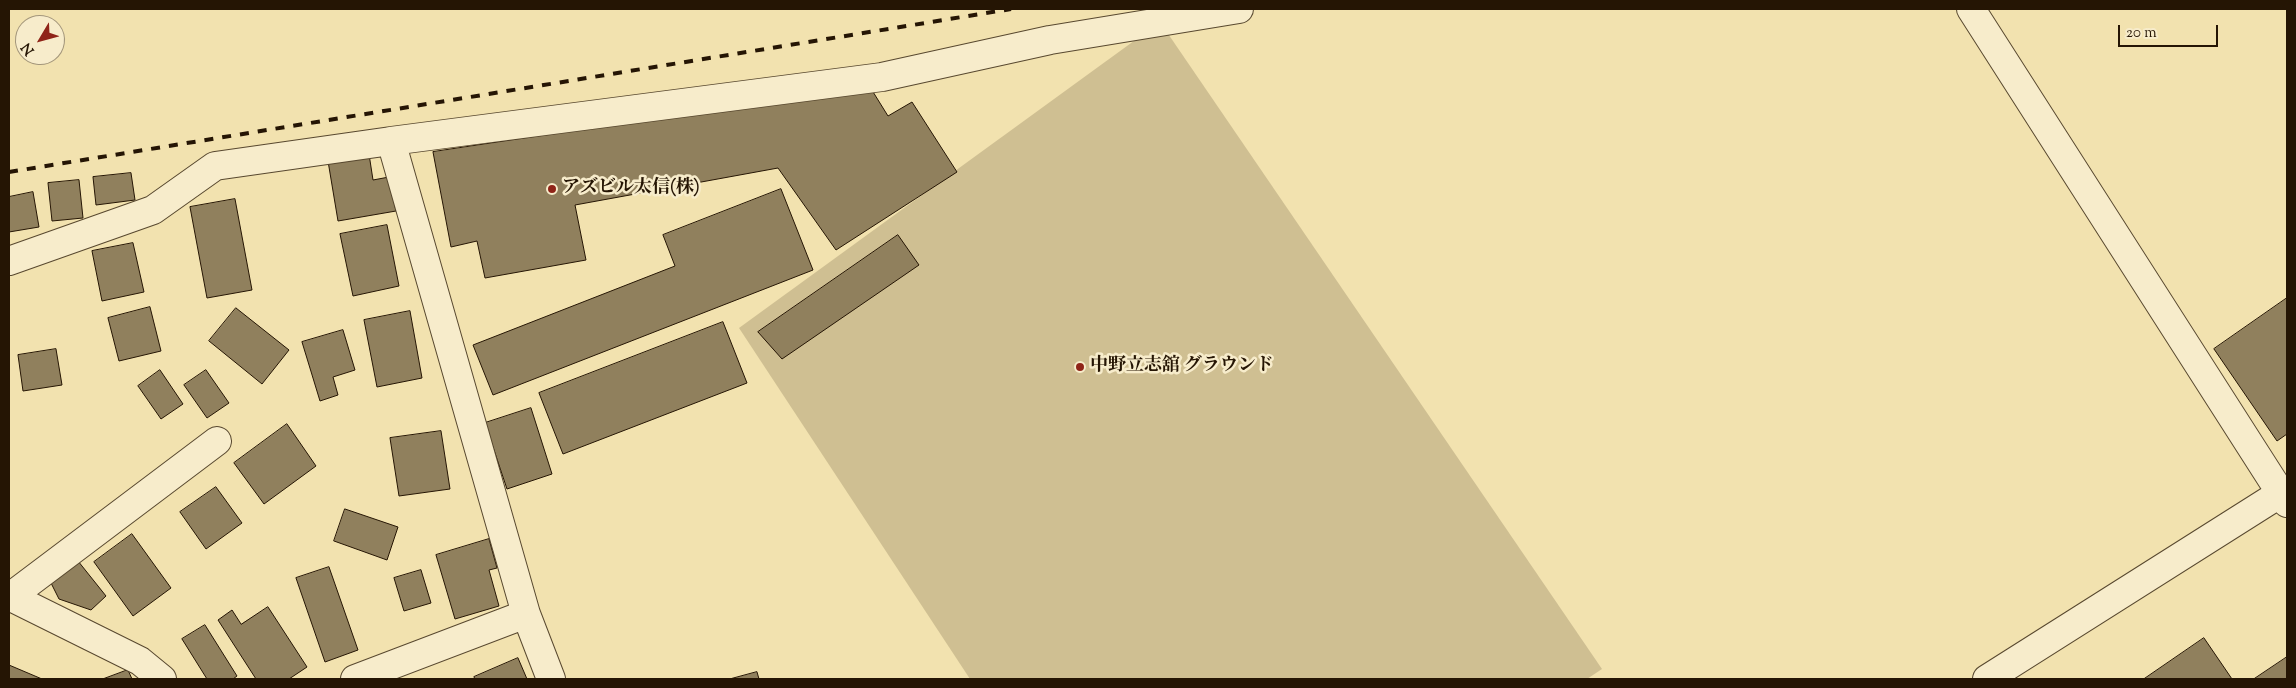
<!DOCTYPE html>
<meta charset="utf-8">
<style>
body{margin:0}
#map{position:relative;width:2296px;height:688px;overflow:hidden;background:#f2e2af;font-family:"Sorts Mill Goudy",serif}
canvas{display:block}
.frame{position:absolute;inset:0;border:10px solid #251504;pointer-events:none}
.north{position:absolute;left:15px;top:15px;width:50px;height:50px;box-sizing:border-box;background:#f7eccb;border:1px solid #a3967b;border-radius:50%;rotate:233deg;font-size:14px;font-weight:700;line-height:20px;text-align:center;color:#251504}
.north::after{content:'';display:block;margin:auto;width:18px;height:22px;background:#8f2418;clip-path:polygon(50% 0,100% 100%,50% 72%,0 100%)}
.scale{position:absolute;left:2118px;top:25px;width:100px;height:22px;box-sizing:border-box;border:2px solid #251504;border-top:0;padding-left:6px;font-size:15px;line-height:18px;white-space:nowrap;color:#251504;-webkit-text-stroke:4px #f7eccb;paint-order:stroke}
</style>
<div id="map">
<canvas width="2296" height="688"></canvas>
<div class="frame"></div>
<div class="north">N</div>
<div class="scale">20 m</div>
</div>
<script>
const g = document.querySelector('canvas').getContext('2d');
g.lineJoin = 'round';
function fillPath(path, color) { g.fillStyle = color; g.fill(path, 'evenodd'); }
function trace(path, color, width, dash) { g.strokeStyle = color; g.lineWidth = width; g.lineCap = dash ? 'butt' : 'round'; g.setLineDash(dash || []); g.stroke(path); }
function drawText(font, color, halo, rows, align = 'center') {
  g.font = font + ' "Sorts Mill Goudy","Noto Serif JP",serif'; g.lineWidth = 5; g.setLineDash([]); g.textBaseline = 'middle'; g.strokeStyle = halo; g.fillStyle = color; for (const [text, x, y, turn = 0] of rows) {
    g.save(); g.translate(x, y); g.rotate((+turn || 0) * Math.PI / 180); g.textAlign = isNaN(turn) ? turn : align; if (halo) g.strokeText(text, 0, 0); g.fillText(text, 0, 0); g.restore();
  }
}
fillPath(new Path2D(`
 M 1160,22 L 1602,669 L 1587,679 L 970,679 L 739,328 Z`), '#cfbf92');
const building = new Path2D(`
 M 870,87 L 888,116 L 912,102 L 957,172 L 836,250 L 778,168 L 575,205 L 586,260 L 485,278 L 477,241 L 451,247 L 433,152 Z
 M 369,154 L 373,180 L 389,177 L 396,211 L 338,221 L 328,161 Z
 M 131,173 L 135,200 L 96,205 L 93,177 Z
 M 79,180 L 83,218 L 52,221 L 48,183 Z
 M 781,189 L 813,270 L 493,395 L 473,345 L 675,266 L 663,235 Z
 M 33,192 L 39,227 L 9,232 L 9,197 Z
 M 235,199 L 252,290 L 207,298 L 190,207 Z
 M 387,225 L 399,286 L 353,296 L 340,234 Z
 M 898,235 L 919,265 L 782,359 L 758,332 Z
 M 133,243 L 144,292 L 102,301 L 92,251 Z
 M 2287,298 L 2287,434 L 2277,441 L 2214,349 Z
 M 150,307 L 161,351 L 119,361 L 108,318 Z
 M 236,308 L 289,350 L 262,384 L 209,341 Z
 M 410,311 L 422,378 L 377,387 L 364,320 Z
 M 723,322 L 747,383 L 563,454 L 539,393 Z
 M 343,330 L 355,370 L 333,377 L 338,395 L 320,401 L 302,342 Z
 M 56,349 L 62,385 L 23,391 L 18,355 Z
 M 160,370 L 183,404 L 161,419 L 138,386 Z
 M 206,370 L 229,403 L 207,418 L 184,385 Z
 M 531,408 L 552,474 L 507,489 L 485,423 Z
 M 287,424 L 316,466 L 264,504 L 234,463 Z
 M 441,431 L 450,489 L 399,496 L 390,438 Z
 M 216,487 L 242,523 L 206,549 L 180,512 Z
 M 345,509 L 398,527 L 387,560 L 334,541 Z
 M 132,534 L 171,588 L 133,616 L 94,562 Z
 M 489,539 L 497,568 L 489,570 L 499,606 L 455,619 L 436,555 Z
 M 78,561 L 106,596 L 91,610 L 59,599 L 49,579 Z
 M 329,567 L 358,650 L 325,662 L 296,578 Z
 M 421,570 L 431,603 L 404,611 L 394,578 Z
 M 268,607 L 307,667 L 289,679 L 256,679 L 218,620 L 232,610 L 241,624 Z
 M 205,625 L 237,676 L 233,679 L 207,679 L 182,639 Z
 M 2204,638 L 2232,679 L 2144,679 Z
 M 2287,657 L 2287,679 L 2254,679 Z
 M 518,658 L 527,679 L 475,679 L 474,677 Z
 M 9,665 L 42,679 L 9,679 Z
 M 128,670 L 132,679 L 103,679 Z
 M 757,672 L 759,679 L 730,679 Z`);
fillPath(building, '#90805d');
trace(building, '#251504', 1);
const minor = new Path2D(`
 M 1971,9 L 2287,503
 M 391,141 L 882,77 L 1050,40 L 1239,9
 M 9,261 L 153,210 L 215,166 L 391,141 L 526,614 L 551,679
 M 9,596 L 140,661 L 162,679
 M 10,597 L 217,441
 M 355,679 L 526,614
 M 1987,679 L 2281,493`);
trace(minor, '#58482f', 30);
trace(minor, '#f7eccb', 28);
trace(new Path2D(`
 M 9,172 L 1011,9`), '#251504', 4, [9, 9]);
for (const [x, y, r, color] of [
 [552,189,5,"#8f2418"],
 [1080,367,5,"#8f2418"]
]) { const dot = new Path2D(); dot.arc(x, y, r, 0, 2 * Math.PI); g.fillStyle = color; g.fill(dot); trace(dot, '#f7eccb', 2); }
drawText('bold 18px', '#251504', '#f7eccb', [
 ["アズビル太信(株)",562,189],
 ["中野立志舘 グラウンド",1090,367]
], 'left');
</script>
